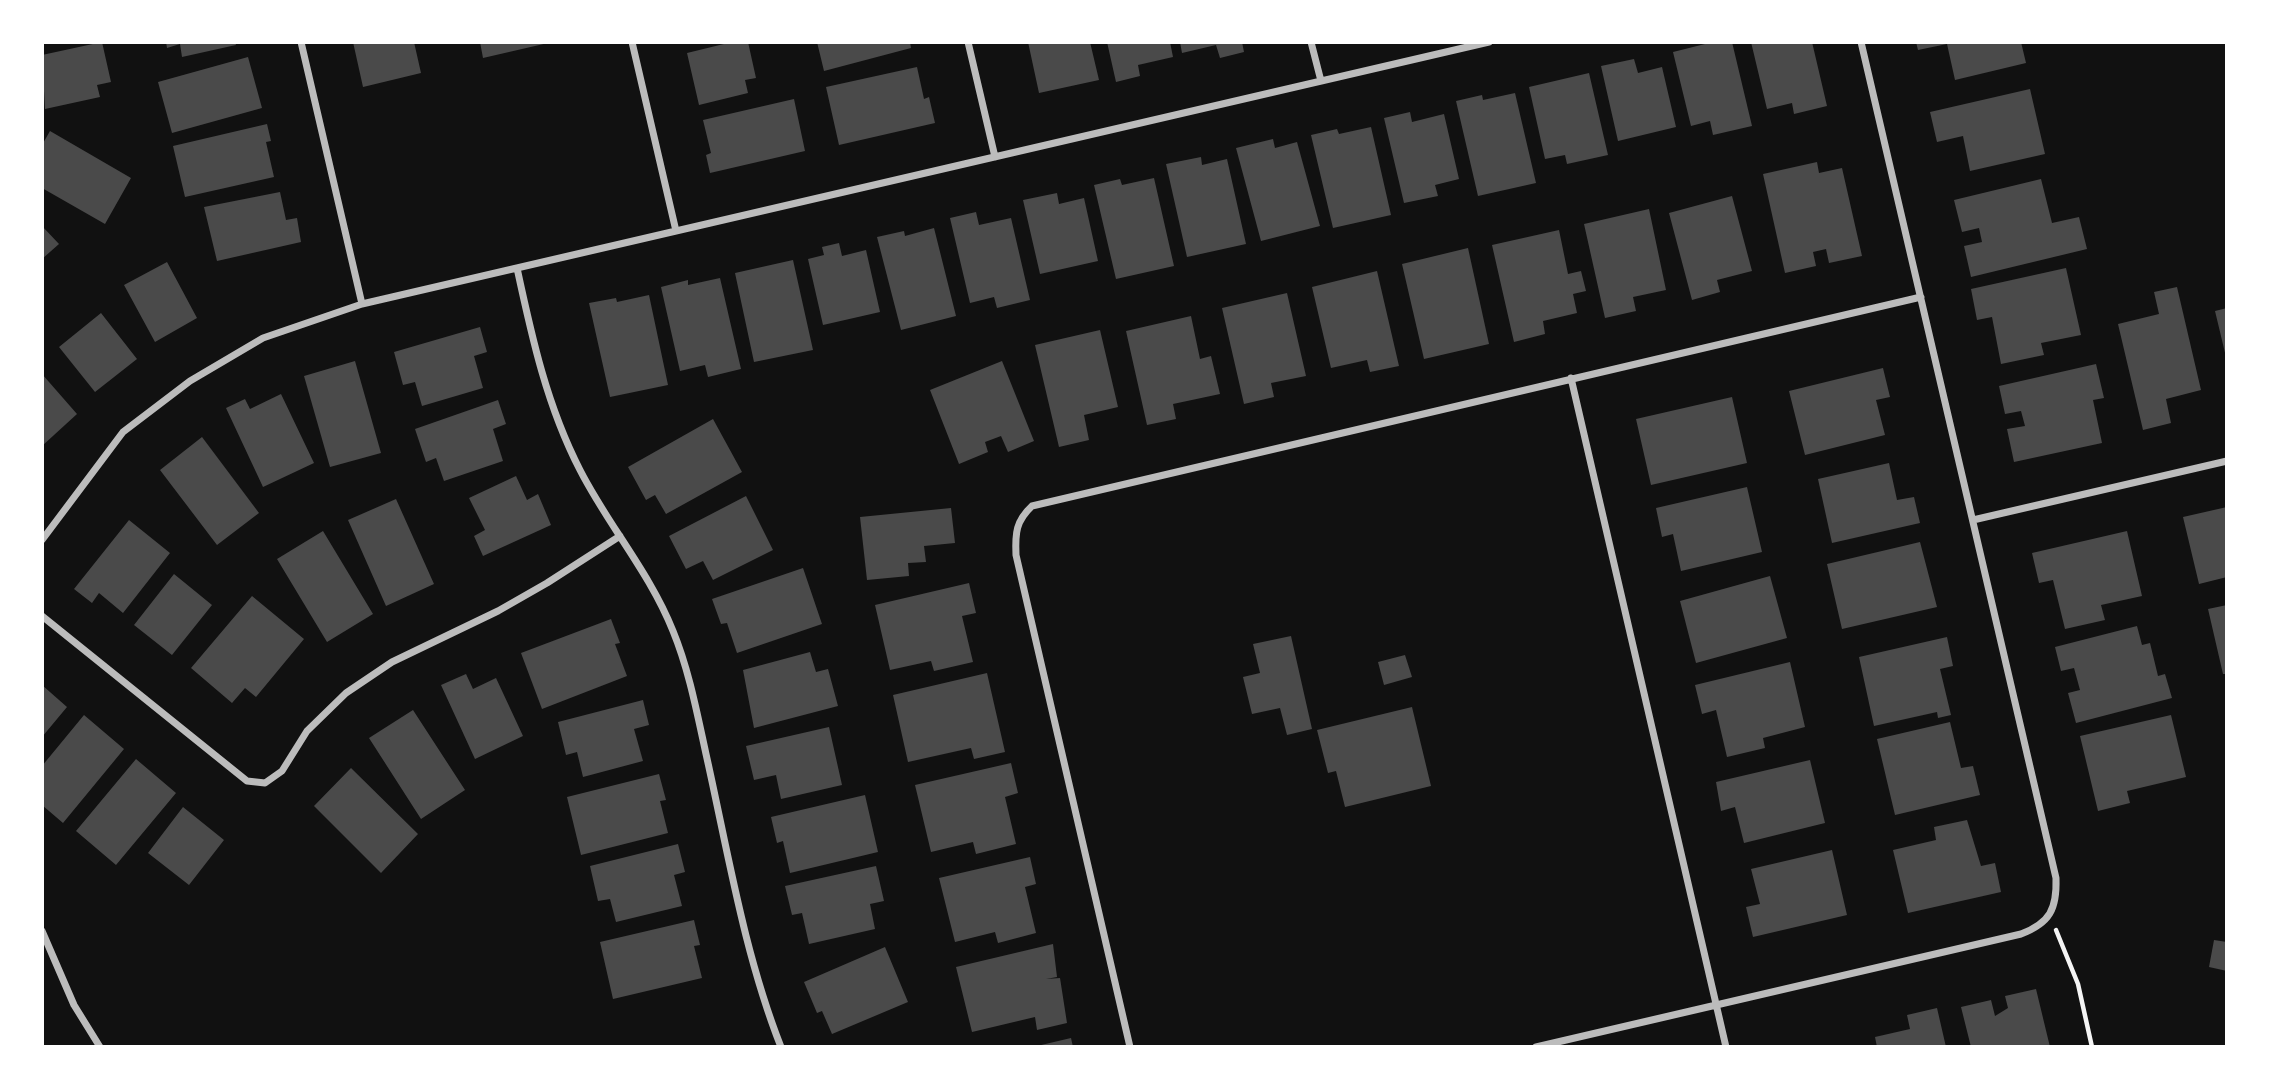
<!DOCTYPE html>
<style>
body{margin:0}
#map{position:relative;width:2269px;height:1089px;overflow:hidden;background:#111;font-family:Raleway,sans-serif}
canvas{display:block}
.frame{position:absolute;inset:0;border:44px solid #fff;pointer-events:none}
</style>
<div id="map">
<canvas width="2269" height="1089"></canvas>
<div class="frame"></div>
</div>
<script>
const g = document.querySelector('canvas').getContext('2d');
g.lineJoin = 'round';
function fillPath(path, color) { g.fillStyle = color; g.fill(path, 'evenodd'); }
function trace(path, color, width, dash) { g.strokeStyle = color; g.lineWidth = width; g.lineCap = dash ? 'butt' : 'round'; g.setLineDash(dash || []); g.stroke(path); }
fillPath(new Path2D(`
 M 102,42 L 111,82 L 97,85 L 100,97 L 45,109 L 42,55 Z
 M 166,42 L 235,42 L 236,45 L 182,57 L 180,44 L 167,48 Z
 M 353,42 L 414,42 L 421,73 L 363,87 Z
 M 480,42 L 548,42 L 548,43 L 483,58 Z
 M 732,42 L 748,42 L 756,78 L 745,80 L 748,93 L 699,105 L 687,53 Z
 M 817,42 L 910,42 L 911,48 L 824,71 Z
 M 1028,42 L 1090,42 L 1099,80 L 1039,93 Z
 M 1107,42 L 1170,42 L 1173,57 L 1138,65 L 1140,76 L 1116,82 Z
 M 1180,42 L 1242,42 L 1244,52 L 1220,58 L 1216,45 L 1182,53 Z
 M 1713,42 L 1732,42 L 1752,126 L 1713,135 L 1710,121 L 1691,126 L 1673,52 Z
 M 1751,42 L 1812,42 L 1827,106 L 1794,114 L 1792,103 L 1767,109 Z
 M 1916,42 L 2021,42 L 2026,63 L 1955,80 L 1947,44 L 1918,50 Z
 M 248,57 L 262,108 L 172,133 L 158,82 Z
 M 1634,59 L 1638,73 L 1662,67 L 1676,127 L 1618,141 L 1601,66 Z
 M 917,67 L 924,99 L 929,97 L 935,123 L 839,145 L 826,87 Z
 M 1589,73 L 1608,155 L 1567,164 L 1565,155 L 1545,159 L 1529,87 Z
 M 2030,89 L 2045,154 L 1970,171 L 1963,136 L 1937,142 L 1930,112 Z
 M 1515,93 L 1536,183 L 1478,196 L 1456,101 L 1482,95 L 1483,100 Z
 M 794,99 L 805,151 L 710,173 L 706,155 L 711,153 L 703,120 Z
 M 1410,112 L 1412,122 L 1444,114 L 1459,179 L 1435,185 L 1438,196 L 1404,203 L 1384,118 Z
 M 267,124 L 271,141 L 266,142 L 274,177 L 185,197 L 173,146 Z
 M 1371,127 L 1391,215 L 1333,228 L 1311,135 L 1337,129 L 1339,134 Z
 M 50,131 L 131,178 L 105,224 L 42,188 L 42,145 Z
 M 1273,139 L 1275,148 L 1297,142 L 1320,226 L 1261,241 L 1236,148 Z
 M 1201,157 L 1202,165 L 1227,159 L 1246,244 L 1187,257 L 1166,164 Z
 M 1817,162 L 1819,173 L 1842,168 L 1862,256 L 1829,263 L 1826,249 L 1813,252 L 1816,266 L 1785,273 L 1763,174 Z
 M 1154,178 L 1174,266 L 1116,279 L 1094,185 L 1120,179 L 1122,185 Z
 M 2041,179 L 2052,223 L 2079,217 L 2087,249 L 1971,277 L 1964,246 L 1982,242 L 1979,228 L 1962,232 L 1954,200 Z
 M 280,192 L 286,220 L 297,218 L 301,242 L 217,261 L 204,207 Z
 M 1057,193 L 1059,204 L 1084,198 L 1098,261 L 1040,274 L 1023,200 Z
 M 1732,196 L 1752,271 L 1717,280 L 1720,292 L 1692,300 L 1669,213 Z
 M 1649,209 L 1666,290 L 1633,297 L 1636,311 L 1605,318 L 1584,224 Z
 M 976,212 L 979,225 L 1011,218 L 1030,300 L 997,308 L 994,297 L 970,303 L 950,218 Z
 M 42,226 L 59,244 L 42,259 Z
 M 934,228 L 956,316 L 901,330 L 877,237 L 904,231 L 905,236 Z
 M 1559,230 L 1568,274 L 1581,271 L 1586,291 L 1573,294 L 1577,313 L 1543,321 L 1545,334 L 1514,342 L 1492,245 Z
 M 839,243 L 842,256 L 866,250 L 880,312 L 823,325 L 808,259 L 824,255 L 822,247 Z
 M 1468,248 L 1489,344 L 1424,359 L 1402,264 Z
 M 793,260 L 813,350 L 754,362 L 735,273 Z
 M 167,262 L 197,318 L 155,342 L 124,285 Z
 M 2066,268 L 2081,335 L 2041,343 L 2044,355 L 2001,364 L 1992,317 L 1977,320 L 1971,289 Z
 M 1377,271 L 1399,366 L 1370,372 L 1367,360 L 1331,368 L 1312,287 Z
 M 720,278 L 741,369 L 708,377 L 705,365 L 680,371 L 661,287 L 688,280 L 688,285 Z
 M 2177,287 L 2201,390 L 2166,399 L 2171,423 L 2143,430 L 2118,324 L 2159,314 L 2154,292 Z
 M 1287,293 L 1306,376 L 1271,383 L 1274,397 L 1244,404 L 1222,308 Z
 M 649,295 L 668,385 L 610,397 L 589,303 L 616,298 L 617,302 Z
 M 2227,308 L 2227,357 L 2226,357 L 2215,311 Z
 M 101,313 L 137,359 L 95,392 L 59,347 Z
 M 1191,316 L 1200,359 L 1211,356 L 1220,394 L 1173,404 L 1176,419 L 1147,425 L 1126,331 Z
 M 480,327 L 487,352 L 474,356 L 483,388 L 422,406 L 415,382 L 403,385 L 394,352 Z
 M 1100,330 L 1118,407 L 1084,415 L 1089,440 L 1059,447 L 1035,345 Z
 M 355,361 L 381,453 L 330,467 L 304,376 Z
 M 1002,361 L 1034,441 L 1008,452 L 1001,436 L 985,442 L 988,452 L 959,464 L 930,390 Z
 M 2096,364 L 2104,398 L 2093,400 L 2102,443 L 2014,462 L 2007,429 L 2025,426 L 2021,411 L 2005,414 L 1999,386 Z
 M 1883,368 L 1890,397 L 1876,400 L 1885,435 L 1805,455 L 1789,391 Z
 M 42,374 L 77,414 L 42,446 Z
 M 281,394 L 314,463 L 263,487 L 226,408 L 245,399 L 250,409 Z
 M 1732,397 L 1747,463 L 1651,485 L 1636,419 Z
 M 498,400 L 506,424 L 493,429 L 503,461 L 444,481 L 436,458 L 426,462 L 415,429 Z
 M 713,419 L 742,472 L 666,514 L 655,495 L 646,500 L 628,467 Z
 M 202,437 L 259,513 L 217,545 L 160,470 Z
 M 1889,463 L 1897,500 L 1914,497 L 1920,523 L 1832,543 L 1818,479 Z
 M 516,476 L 527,500 L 538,494 L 551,525 L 483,556 L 474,536 L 485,530 L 469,498 Z
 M 1747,487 L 1762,552 L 1681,571 L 1673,534 L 1662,537 L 1656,508 Z
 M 746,496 L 773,550 L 713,580 L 703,561 L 686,569 L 669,536 Z
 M 396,499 L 434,584 L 386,606 L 348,520 Z
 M 2227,507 L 2227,577 L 2199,584 L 2183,517 Z
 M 951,508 L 955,543 L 924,546 L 926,562 L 908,563 L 909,576 L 867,580 L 860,517 Z
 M 129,520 L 170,553 L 123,613 L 99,593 L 92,603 L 74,589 Z
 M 323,531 L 373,614 L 327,642 L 277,559 Z
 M 2127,531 L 2142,596 L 2101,605 L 2105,620 L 2065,629 L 2053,580 L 2039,583 L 2032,553 Z
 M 1920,542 L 1937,607 L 1842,629 L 1827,564 Z
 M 803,568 L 822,624 L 737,653 L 727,623 L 721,624 L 712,599 Z
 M 174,574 L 212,605 L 172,655 L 134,625 Z
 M 1770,576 L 1787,638 L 1696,663 L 1680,601 Z
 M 969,583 L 976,613 L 962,616 L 973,662 L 934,671 L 931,661 L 890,670 L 875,605 Z
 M 252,596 L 304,639 L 256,697 L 245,688 L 232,703 L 191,668 Z
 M 2227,605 L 2227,674 L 2223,674 L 2208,609 Z
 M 611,619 L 620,643 L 615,644 L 627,676 L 542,709 L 521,653 Z
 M 2137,626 L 2142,645 L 2150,643 L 2158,676 L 2165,674 L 2172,698 L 2076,723 L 2068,693 L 2080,690 L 2074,668 L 2061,671 L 2055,647 Z
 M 1291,636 L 1312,729 L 1287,735 L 1280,708 L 1252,714 L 1243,677 L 1260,673 L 1253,644 Z
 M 1947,637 L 1953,666 L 1940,669 L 1951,715 L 1938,718 L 1937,712 L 1874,726 L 1859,657 Z
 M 810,652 L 816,672 L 828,669 L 838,706 L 754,728 L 743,670 Z
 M 1405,655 L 1412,677 L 1384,685 L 1378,662 Z
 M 1790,662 L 1805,727 L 1763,738 L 1765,748 L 1727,757 L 1716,710 L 1702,714 L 1695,685 Z
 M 987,673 L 1005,752 L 974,759 L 971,748 L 908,762 L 893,695 Z
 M 466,674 L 473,689 L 496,678 L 523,736 L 475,759 L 441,685 Z
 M 42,685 L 67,707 L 42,737 Z
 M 643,700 L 649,725 L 634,729 L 643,761 L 583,777 L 577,752 L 566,755 L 558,722 Z
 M 1412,707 L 1431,786 L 1345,807 L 1336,771 L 1328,773 L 1317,730 Z
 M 413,710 L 465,790 L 421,819 L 369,738 Z
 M 84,715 L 124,749 L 63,823 L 42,805 L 42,766 Z
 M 2171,715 L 2186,777 L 2127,791 L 2130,803 L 2098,811 L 2080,736 Z
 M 1950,722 L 1961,768 L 1973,766 L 1980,795 L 1895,815 L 1877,739 Z
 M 829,727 L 842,785 L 781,799 L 776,775 L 754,780 L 746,746 Z
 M 136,759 L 176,793 L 116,865 L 76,831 Z
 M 1810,760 L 1825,823 L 1744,843 L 1735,807 L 1721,811 L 1716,782 Z
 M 1011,763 L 1018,793 L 1005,797 L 1016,844 L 976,854 L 973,842 L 931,852 L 915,785 Z
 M 351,768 L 418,834 L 381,873 L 314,806 Z
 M 659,774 L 666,800 L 660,801 L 668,833 L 581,855 L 567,797 Z
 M 865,795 L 878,852 L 790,873 L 783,841 L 777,843 L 771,817 Z
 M 183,807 L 224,840 L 189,885 L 148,853 Z
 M 1967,820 L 1981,866 L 1995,863 L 2001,892 L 1908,913 L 1893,850 L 1936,840 L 1934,827 Z
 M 678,844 L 685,872 L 674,875 L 682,906 L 616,922 L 610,899 L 598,901 L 590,866 Z
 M 1832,850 L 1847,915 L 1753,937 L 1746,907 L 1760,904 L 1751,869 Z
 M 1030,857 L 1036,884 L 1025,887 L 1036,933 L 998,943 L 995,932 L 955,942 L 939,878 Z
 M 876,866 L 884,901 L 870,904 L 875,929 L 809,944 L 802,913 L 792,915 L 785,886 Z
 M 694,920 L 700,945 L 694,946 L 702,978 L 613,999 L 600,942 Z
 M 2214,940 L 2227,942 L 2227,971 L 2209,967 Z
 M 1053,944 L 1057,977 L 1046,979 L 1060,978 L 1067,1023 L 1037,1030 L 1035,1017 L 972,1032 L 956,967 Z
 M 885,947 L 908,1002 L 832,1034 L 822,1011 L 817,1013 L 804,982 Z
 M 2036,989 L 2050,1047 L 1971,1047 L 1961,1007 L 1991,1000 L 1995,1016 L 2008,1008 L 2005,996 Z
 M 1937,1008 L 1946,1047 L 1877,1047 L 1875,1037 L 1910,1029 L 1907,1015 Z
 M 1071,1038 L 1073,1047 L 1038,1047 L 1037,1046 Z`), '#4a4a4a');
trace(new Path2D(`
 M 2056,930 L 2078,984 L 2092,1047`), '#f5f5f5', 4.5);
trace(new Path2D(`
 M 301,42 L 362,304
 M 632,42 L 676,231
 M 968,42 L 995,157
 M 1311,42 L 1321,81
 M 517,268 C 532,338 547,406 580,470 C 608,525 650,573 673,631 C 689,670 697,713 706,754 C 728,852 744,953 781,1047
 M 1571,378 L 1726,1047
 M 1973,520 L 2227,461
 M 42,540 L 123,432 L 190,381 L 263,338 L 362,304 L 1489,42
 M 42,616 L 247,781 L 265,783 L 282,771 L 307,731 L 346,693 L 392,662 L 498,611 L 547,583 L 620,536
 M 42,931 L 74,1005 L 100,1047
 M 1130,1047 L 1016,555 C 1015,533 1016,521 1032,506 L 1921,297
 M 1536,1047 L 2021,934 C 2050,923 2057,909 2056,878 L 1861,42`), '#bcbcbc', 7);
</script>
